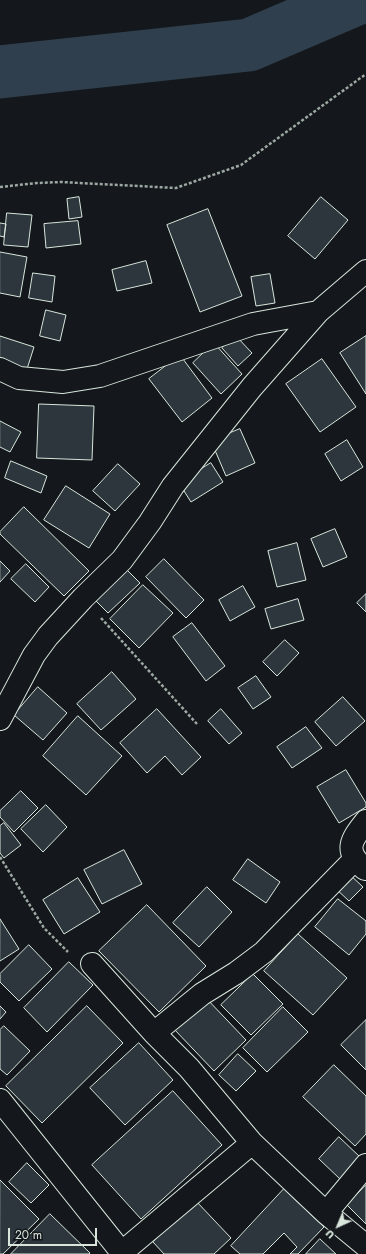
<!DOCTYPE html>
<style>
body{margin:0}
#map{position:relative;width:366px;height:1254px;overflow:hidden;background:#14181c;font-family:Jost,sans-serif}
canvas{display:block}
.north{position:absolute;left:318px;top:1206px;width:40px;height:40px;-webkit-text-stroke:3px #14181c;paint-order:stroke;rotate:224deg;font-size:11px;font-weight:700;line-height:16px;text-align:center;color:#d8e6dc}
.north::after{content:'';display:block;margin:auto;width:14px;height:18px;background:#d8e6dc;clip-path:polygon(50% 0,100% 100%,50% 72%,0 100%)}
.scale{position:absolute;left:8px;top:1228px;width:89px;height:18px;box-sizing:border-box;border:2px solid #d8e6dc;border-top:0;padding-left:5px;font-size:12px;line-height:14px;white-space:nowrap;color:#d8e6dc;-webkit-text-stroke:3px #14181c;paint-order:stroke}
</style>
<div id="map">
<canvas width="366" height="1254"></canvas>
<div class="north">U</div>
<div class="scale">20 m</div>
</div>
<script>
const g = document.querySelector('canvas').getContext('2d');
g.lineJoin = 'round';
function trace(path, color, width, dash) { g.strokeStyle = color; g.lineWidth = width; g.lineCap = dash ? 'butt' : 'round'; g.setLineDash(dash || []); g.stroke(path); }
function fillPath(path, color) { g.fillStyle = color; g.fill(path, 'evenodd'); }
trace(new Path2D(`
 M 0,72 L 249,45 L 354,0`), '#2f3f4d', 53);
const building = new Path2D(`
 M 79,197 L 82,217 L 69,219 L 67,199 Z
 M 321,197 L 348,220 L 315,259 L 288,236 Z
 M 208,209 L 242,296 L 200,312 L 167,225 Z
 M 7,213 L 32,215 L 28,247 L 4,245 Z
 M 78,221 L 81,244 L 46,248 L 44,224 Z
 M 0,223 L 6,224 L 4,237 L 0,236 Z
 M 0,252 L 27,257 L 20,297 L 0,293 Z
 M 146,261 L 152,283 L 117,291 L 112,270 Z
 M 33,273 L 55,276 L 52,302 L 29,298 Z
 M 270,274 L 275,303 L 256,306 L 251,277 Z
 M 46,310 L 66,315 L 60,341 L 40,336 Z
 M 0,336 L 34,347 L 27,369 L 0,360 Z
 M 236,336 L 252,353 L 238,366 L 222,348 Z
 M 366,336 L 366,394 L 340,353 Z
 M 214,343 L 242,374 L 221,394 L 193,363 Z
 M 180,355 L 212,398 L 182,422 L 149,379 Z
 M 322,359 L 356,407 L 320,432 L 286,384 Z
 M 39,404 L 94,406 L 92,460 L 37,458 Z
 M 0,421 L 21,432 L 10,452 L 0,447 Z
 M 240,429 L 255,463 L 226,476 L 211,441 Z
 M 347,440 L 363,467 L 341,481 L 325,454 Z
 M 11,461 L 47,476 L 41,493 L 5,478 Z
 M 211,463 L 223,482 L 191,502 L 179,483 Z
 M 118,464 L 140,484 L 115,511 L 93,491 Z
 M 66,486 L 110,514 L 89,548 L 44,520 Z
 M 24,507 L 89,571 L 64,596 L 0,534 L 0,532 Z
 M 335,529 L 347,557 L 323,567 L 311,539 Z
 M 297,543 L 306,580 L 277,587 L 268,551 Z
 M 164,559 L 204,600 L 186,618 L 146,577 Z
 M 0,561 L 10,571 L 0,582 Z
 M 26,564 L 49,587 L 35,602 L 11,579 Z
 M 123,566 L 140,583 L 108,613 L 91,596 Z
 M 143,585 L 173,613 L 139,648 L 110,619 Z
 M 243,586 L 255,607 L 230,621 L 219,600 Z
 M 366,594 L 366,612 L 357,603 Z
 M 298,599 L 304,620 L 271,629 L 265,609 Z
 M 192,623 L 225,666 L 206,681 L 173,637 Z
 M 285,640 L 299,653 L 277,676 L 263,662 Z
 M 112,672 L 136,699 L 101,730 L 77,704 Z
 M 256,676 L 271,697 L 253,709 L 238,688 Z
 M 38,687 L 67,713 L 43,740 L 14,715 Z
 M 343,697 L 365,721 L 336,746 L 315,722 Z
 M 157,709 L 201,757 L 182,775 L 165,756 L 147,773 L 120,743 Z
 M 221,709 L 242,733 L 229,744 L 208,721 Z
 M 78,716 L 122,756 L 86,795 L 43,756 Z
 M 306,727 L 322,748 L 292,768 L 277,747 Z
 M 346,770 L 366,803 L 366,807 L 339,823 L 317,787 Z
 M 21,791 L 38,808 L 14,832 L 0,817 L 0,811 Z
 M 46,805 L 67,827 L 43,852 L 21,829 Z
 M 4,823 L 21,845 L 4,858 L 0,853 L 0,826 Z
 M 124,850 L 142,884 L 102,904 L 84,870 Z
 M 248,859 L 280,882 L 266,903 L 233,880 Z
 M 347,872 L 363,887 L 349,901 L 334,887 Z
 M 78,878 L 100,912 L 64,934 L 43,900 Z
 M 207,887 L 232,912 L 199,947 L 173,923 Z
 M 338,899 L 366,921 L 366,934 L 349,955 L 315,927 Z
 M 147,905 L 206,966 L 159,1012 L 99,951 Z
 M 0,919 L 19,949 L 0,961 Z
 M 298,934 L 347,978 L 313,1015 L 264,971 Z
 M 29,945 L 52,969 L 19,1001 L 0,982 L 0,974 Z
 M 69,962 L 93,985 L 47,1032 L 24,1008 Z
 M 253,974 L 283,1004 L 251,1035 L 221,1005 Z
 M 205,997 L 246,1040 L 214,1071 L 173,1028 Z
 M 0,1006 L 6,1012 L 0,1019 Z
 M 87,1006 L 123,1043 L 42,1123 L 6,1086 Z
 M 283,1007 L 308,1032 L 267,1072 L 243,1048 Z
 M 366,1020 L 366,1070 L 341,1045 Z
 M 4,1026 L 30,1051 L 7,1075 L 0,1069 L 0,1030 Z
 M 139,1043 L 173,1080 L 125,1125 L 90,1088 Z
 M 238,1054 L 256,1071 L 236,1091 L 219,1075 Z
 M 334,1065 L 366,1096 L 366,1134 L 355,1146 L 303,1097 Z
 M 173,1091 L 222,1145 L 141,1219 L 92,1165 Z
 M 339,1137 L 360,1157 L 340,1179 L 319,1159 Z
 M 27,1163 L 49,1185 L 31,1203 L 9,1182 Z
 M 0,1180 L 39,1219 L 3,1254 L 0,1254 Z
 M 366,1185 L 366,1224 L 347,1205 Z
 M 284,1189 L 324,1227 L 298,1254 L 290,1254 L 297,1247 L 284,1233 L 263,1254 L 240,1254 L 231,1246 Z
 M 196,1201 L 231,1238 L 214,1254 L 164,1254 L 153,1242 Z
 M 50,1214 L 90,1253 L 89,1254 L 11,1254 Z
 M 320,1239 L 336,1254 L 306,1254 Z`);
fillPath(building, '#2c363c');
trace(building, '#d8e6dc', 1);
const minor = new Path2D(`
 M 0,369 L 19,378 L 63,382 L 100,376 L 253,324 L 318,312
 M 0,719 L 34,655 L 48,636 L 83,598 L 122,560 L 150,522 L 173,486 L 252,387 L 318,312 L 366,271
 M 365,869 C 343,851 351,840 366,821
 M 92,964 L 154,1033 L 189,1068 L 252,1143 L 326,1213 L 366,1246
 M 154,1033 L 202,994 L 236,973 L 264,952 L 355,859
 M 0,1100 L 123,1254
 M 326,1213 L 366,1165
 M 120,1254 L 252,1143`);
trace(minor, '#d8e6dc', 24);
trace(new Path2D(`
 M 0,187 L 37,183 L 61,182 L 176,188 L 241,165 L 366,74
 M 101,618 L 197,724
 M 0,857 L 44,928 L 68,952`), '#9da8a2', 2.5, [3, 2]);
trace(minor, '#14181c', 22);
</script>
